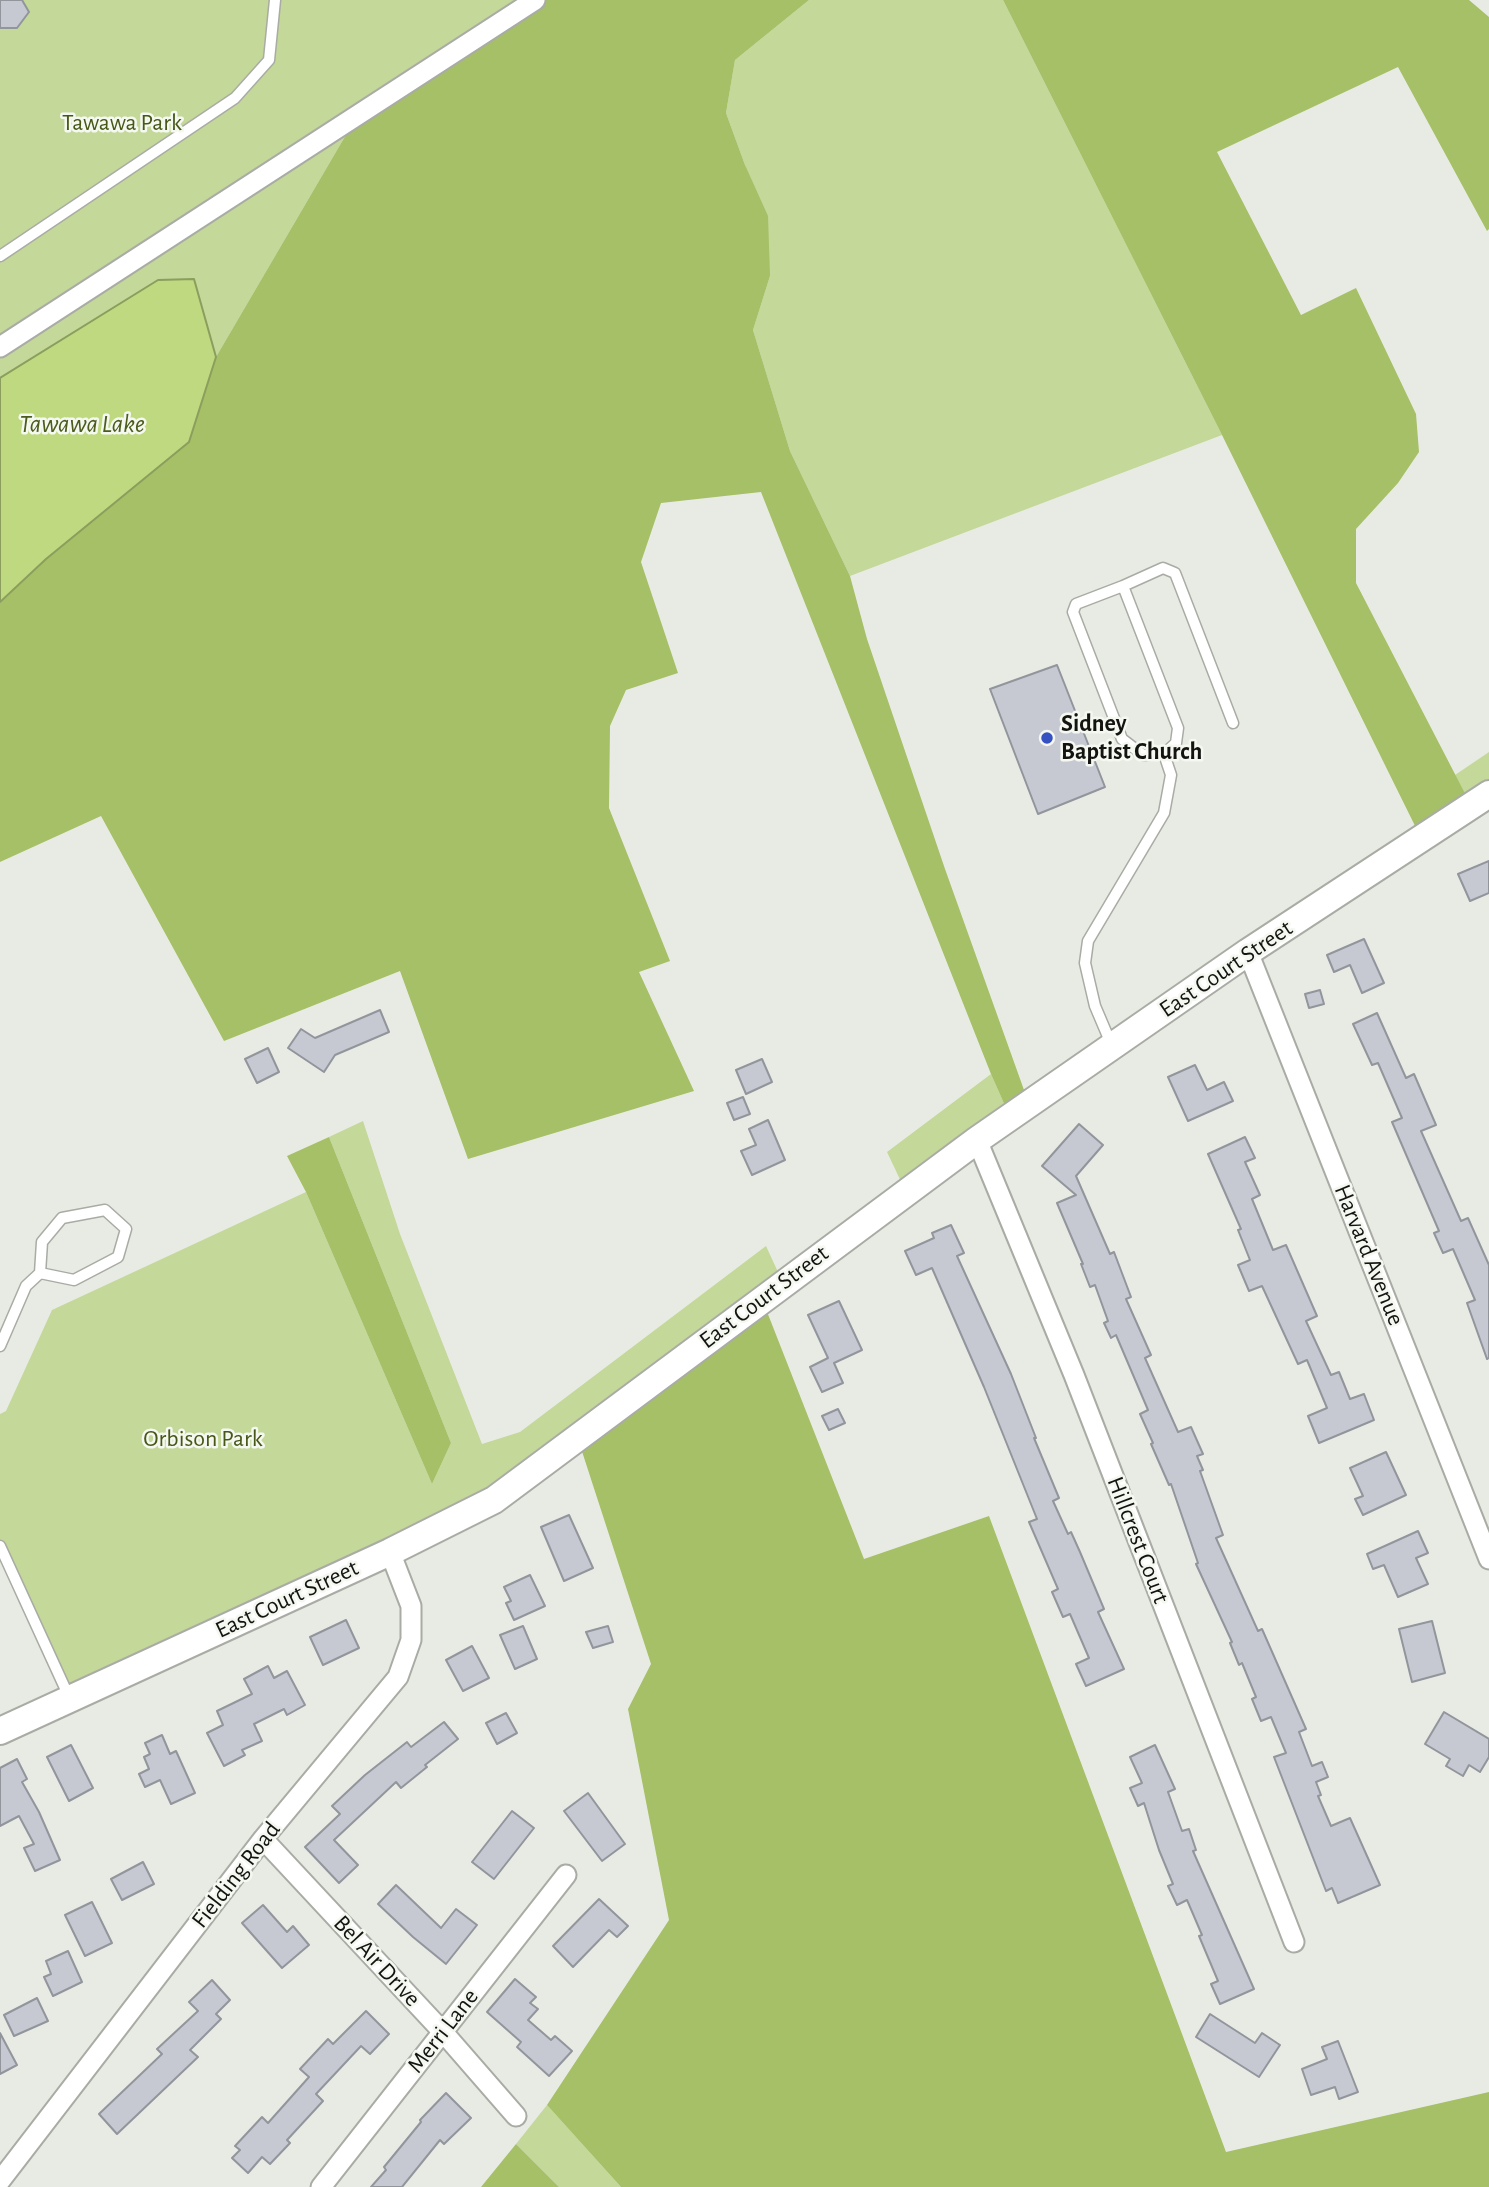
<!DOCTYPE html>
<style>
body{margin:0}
canvas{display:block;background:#e8ebe3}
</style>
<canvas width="1489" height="2187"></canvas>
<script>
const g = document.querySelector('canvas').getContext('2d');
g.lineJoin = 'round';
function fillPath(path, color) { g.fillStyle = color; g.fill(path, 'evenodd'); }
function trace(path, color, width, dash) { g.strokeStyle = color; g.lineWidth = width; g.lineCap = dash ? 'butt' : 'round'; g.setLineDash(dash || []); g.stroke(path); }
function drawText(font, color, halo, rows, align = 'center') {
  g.font = font + ' "Alegreya Sans",sans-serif'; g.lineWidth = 5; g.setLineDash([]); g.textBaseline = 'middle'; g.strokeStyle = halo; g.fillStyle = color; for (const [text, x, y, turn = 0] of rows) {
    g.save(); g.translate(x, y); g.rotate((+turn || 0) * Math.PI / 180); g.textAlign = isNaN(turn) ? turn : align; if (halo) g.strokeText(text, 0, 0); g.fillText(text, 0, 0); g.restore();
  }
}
fillPath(new Path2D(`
 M 0,0 L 535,0 L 357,116 L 216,357 L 194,280 L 158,280 L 0,378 Z
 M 809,0 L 1003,0 L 1222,435 L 850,576 L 790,451 L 753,330 L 770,276 L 745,165 L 726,113 L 735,60 Z
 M 1489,752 L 1489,794 L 1471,805 L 1455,775 Z
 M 991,1074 L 1010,1117 L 906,1192 L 887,1152 Z
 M 363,1121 L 400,1234 L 482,1444 L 520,1432 L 766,1246 L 783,1283 L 494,1500 L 70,1700 L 0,1546 L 0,1414 L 6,1411 L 52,1310 L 306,1192 L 432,1484 L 451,1443 L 329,1137 Z
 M 547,2105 L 621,2187 L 559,2187 L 516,2144 Z`), '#c3d899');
fillPath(new Path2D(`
 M 535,0 L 809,0 L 735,60 L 726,113 L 745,165 L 768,216 L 770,276 L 753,330 L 790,451 L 850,576 L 867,639 L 945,869 L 1029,1104 L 1010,1117 L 991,1074 L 761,492 L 661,503 L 641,562 L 678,673 L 626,690 L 610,726 L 609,808 L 670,961 L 639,972 L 694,1091 L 468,1159 L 400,971 L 224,1041 L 101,816 L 0,862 L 0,602 L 46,559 L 189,442 L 216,357 L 357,116 Z
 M 1003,0 L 1469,0 L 1489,17 L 1489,229 L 1487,231 L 1398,67 L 1217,152 L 1301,315 L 1356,288 L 1416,414 L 1419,452 L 1398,483 L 1356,529 L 1356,583 L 1471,805 L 1421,838 L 1222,435 Z
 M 329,1137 L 451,1443 L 432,1484 L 306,1192 L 287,1156 Z
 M 762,1299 L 864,1559 L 989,1516 L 1226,2152 L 1489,2092 L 1489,2187 L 621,2187 L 547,2105 L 669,1920 L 628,1709 L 651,1664 L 577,1436 Z
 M 516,2144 L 559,2187 L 481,2187 Z`), '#a5c066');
const water = new Path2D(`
 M 194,279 L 216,357 L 189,442 L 46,559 L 0,602 L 0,378 L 158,280 Z`);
fillPath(water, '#bed97f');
trace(water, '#8b9e5e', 2);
const building = new Path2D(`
 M 0,0 L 22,0 L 29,12 L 17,28 L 0,28 Z
 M 1057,665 L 1105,787 L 1038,814 L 990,689 Z
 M 1489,861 L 1489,893 L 1470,901 L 1458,874 Z
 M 1364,939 L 1384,983 L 1362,993 L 1350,965 L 1334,972 L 1327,955 Z
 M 1320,990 L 1324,1004 L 1309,1008 L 1305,994 Z
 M 380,1010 L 389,1032 L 335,1055 L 324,1072 L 288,1048 L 301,1029 L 315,1038 Z
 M 1377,1013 L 1406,1078 L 1414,1074 L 1436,1125 L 1421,1131 L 1461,1221 L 1468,1218 L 1489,1265 L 1489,1358 L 1487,1359 L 1467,1303 L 1475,1300 L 1453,1249 L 1443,1253 L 1434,1233 L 1439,1231 L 1392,1122 L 1402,1118 L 1378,1063 L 1372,1065 L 1353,1024 Z
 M 268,1048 L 279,1072 L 257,1083 L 245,1059 Z
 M 762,1059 L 772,1082 L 746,1094 L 736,1070 Z
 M 1195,1065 L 1207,1090 L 1224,1082 L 1233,1101 L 1188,1121 L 1168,1077 Z
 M 743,1097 L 750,1114 L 734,1120 L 727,1103 Z
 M 768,1120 L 785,1160 L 752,1175 L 741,1151 L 756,1145 L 749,1129 Z
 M 1079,1124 L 1103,1145 L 1076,1176 L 1110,1254 L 1114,1252 L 1131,1297 L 1126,1299 L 1151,1355 L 1145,1358 L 1178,1432 L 1191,1427 L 1203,1454 L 1197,1456 L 1203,1470 L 1200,1471 L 1223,1535 L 1216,1538 L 1258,1631 L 1262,1629 L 1306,1729 L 1299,1732 L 1312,1766 L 1322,1762 L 1328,1777 L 1316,1782 L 1321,1795 L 1318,1796 L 1331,1826 L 1350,1818 L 1380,1885 L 1338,1903 L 1332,1888 L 1326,1891 L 1274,1757 L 1286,1753 L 1271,1717 L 1261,1721 L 1252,1699 L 1256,1697 L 1242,1663 L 1239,1665 L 1230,1643 L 1232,1642 L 1196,1564 L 1198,1563 L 1171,1484 L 1169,1485 L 1151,1444 L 1153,1443 L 1140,1414 L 1148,1410 L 1116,1335 L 1111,1338 L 1104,1323 L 1108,1321 L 1095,1285 L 1090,1287 L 1081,1264 L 1083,1264 L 1057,1203 L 1076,1195 L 1042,1166 Z
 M 1245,1137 L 1255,1158 L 1245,1162 L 1260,1195 L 1252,1199 L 1273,1250 L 1286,1245 L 1317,1316 L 1306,1321 L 1331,1375 L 1339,1372 L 1350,1399 L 1364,1394 L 1374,1420 L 1319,1443 L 1308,1416 L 1327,1408 L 1307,1360 L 1298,1364 L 1262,1286 L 1249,1291 L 1238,1265 L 1250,1260 L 1238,1230 L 1241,1229 L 1208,1154 Z
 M 951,1225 L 964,1253 L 957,1256 L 1011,1374 L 1036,1438 L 1034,1438 L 1059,1498 L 1053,1501 L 1068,1534 L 1071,1532 L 1080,1552 L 1104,1609 L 1098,1612 L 1124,1669 L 1086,1686 L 1076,1664 L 1089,1658 L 1070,1614 L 1063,1617 L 1052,1592 L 1058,1589 L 1029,1522 L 1037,1519 L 984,1387 L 932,1268 L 916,1275 L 905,1251 L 934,1238 L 932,1233 Z
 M 839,1301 L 862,1350 L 834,1363 L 843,1383 L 822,1392 L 810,1367 L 828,1358 L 808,1315 Z
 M 838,1409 L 845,1423 L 829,1430 L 822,1416 Z
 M 1386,1452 L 1406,1495 L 1363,1515 L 1355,1499 L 1363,1496 L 1350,1468 Z
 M 569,1515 L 593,1568 L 564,1581 L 541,1527 Z
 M 1418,1531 L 1428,1553 L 1416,1558 L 1428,1584 L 1398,1597 L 1384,1565 L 1373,1569 L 1367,1554 Z
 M 530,1575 L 545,1606 L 514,1620 L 506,1603 L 511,1601 L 504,1587 Z
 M 346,1620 L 359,1648 L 323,1665 L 310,1637 Z
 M 1432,1621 L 1445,1673 L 1412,1682 L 1399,1629 Z
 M 523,1626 L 537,1659 L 515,1669 L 500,1635 Z
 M 608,1626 L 613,1642 L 593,1648 L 586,1632 Z
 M 472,1646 L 489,1678 L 463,1691 L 446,1660 Z
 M 268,1666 L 274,1678 L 287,1671 L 305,1705 L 287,1715 L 284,1709 L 254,1724 L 262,1741 L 242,1750 L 245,1755 L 224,1766 L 207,1733 L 223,1725 L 217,1711 L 252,1694 L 244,1679 Z
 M 1444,1712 L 1489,1739 L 1489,1757 L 1480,1772 L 1469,1765 L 1463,1776 L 1446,1766 L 1450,1759 L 1425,1744 Z
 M 506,1713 L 517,1733 L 497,1744 L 486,1723 Z
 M 444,1722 L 458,1739 L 425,1765 L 427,1767 L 401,1788 L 396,1782 L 334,1840 L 358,1865 L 339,1883 L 305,1847 L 340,1814 L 332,1806 L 365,1775 L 407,1742 L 411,1747 Z
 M 162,1735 L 170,1754 L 176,1751 L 195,1793 L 171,1804 L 160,1780 L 145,1787 L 139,1774 L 149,1769 L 144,1757 L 150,1754 L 145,1743 Z
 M 71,1745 L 93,1788 L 69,1801 L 47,1757 Z
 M 1155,1745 L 1175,1789 L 1168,1792 L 1182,1831 L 1189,1829 L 1196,1850 L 1193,1851 L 1254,1989 L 1220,2004 L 1211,1984 L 1218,1981 L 1199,1936 L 1202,1935 L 1187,1900 L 1177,1905 L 1168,1886 L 1173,1884 L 1159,1850 L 1144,1803 L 1138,1806 L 1130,1788 L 1142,1783 L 1130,1757 Z
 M 17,1759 L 27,1779 L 22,1782 L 39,1812 L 60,1860 L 35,1871 L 24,1848 L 34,1844 L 19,1816 L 0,1826 L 0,1768 Z
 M 588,1793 L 625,1844 L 602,1861 L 564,1811 Z
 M 512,1811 L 534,1828 L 494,1879 L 472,1862 Z
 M 143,1862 L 154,1884 L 122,1900 L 111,1879 Z
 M 396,1885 L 441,1928 L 456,1909 L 477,1925 L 446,1964 L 413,1937 L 378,1904 Z
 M 599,1899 L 628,1926 L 617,1937 L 609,1930 L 573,1967 L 553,1946 Z
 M 92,1902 L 112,1943 L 85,1956 L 65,1915 Z
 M 263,1905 L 287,1932 L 293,1926 L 309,1945 L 282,1968 L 242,1923 Z
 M 68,1951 L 82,1982 L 53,1996 L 44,1977 L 51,1974 L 46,1961 Z
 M 515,1979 L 536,1997 L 530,2003 L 538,2009 L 528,2020 L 551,2040 L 555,2036 L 572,2051 L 549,2076 L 517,2047 L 521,2042 L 487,2012 Z
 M 212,1980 L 230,2000 L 216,2014 L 221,2019 L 190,2050 L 198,2057 L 117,2134 L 99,2114 L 162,2054 L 157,2049 L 198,2011 L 189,2002 Z
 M 37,1998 L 48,2021 L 14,2036 L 4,2015 Z
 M 366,2011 L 389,2034 L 370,2054 L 361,2046 L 316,2094 L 323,2101 L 287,2140 L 290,2143 L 270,2164 L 262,2157 L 248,2173 L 232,2158 L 240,2150 L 235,2146 L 262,2117 L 268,2123 L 309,2077 L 300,2069 L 328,2039 L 333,2044 Z
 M 1210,2014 L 1255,2043 L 1262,2033 L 1280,2045 L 1259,2077 L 1196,2037 Z
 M 0,2033 L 17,2065 L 0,2074 Z
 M 1338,2041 L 1358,2092 L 1339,2099 L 1335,2087 L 1311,2095 L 1302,2069 L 1327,2059 L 1322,2047 Z
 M 446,2093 L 471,2118 L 444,2144 L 440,2140 L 402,2187 L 371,2187 L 386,2170 L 384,2167 L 421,2122 L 420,2120 Z`);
fillPath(building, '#c6c9d1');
trace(building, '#92959c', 2);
const service = new Path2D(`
 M 0,256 L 235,98 L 269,60 L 275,0
 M 1123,586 L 1163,568 L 1175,573 L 1233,723
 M 1112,1046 L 1095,1006 L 1085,963 L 1088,941 L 1164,813 L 1171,775 L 1164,754 L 1176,743 L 1178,728 L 1123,586 L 1076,604 L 1073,612 L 1122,739 L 1143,755 L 1164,754
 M 105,1210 L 126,1229 L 118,1257 L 74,1280 L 40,1273 L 42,1242 L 62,1218 Z
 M 0,1346 L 26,1286 L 40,1273
 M 0,1546 L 70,1699`);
const minor = new Path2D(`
 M 0,347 L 535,0
 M 1248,952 L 1489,1559
 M 977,1140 L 1074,1375 L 1294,1942
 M 263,1839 L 442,2031 L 516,2116
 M 0,2181 L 263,1839 L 398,1677 L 411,1640 L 411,1606 L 390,1552
 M 321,2187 L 566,1875`);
const secondary = new Path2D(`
 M 0,1731 L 390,1552 L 494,1500 L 977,1140 L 1248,952 L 1489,794`);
trace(service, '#a9aca4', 13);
trace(minor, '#a9aca4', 23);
trace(secondary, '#a9aca4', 30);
trace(service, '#fff', 10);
trace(minor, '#fff', 19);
trace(secondary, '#fff', 26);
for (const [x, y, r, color] of [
 [1047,738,7,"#3651c2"]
]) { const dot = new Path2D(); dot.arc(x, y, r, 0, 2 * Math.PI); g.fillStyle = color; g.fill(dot); trace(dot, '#f5f8f0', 2.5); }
drawText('24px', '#475717', '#f5f8f0', [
 ["Tawawa Park",122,123],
 ["Orbison Park",203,1439]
]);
drawText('bold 24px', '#131411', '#f5f8f0', [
 ["Sidney",1061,724],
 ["Baptist Church",1061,752]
], 'left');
drawText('24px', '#131411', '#f5f8f0', [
 ["East Court Street",1226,969,-34],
 ["Harvard Avenue",1369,1255,68],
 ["East Court Street",764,1297,-37],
 ["Hillcrest Court",1138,1540,69],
 ["East Court Street",287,1599,-25],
 ["Fielding Road",236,1875,-52],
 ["Bel Air Drive",377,1961,47],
 ["Merri Lane",443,2031,-52]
]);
drawText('italic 26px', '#4b5c1d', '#f5f8f0', [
 ["Tawawa Lake",82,424]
]);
</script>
